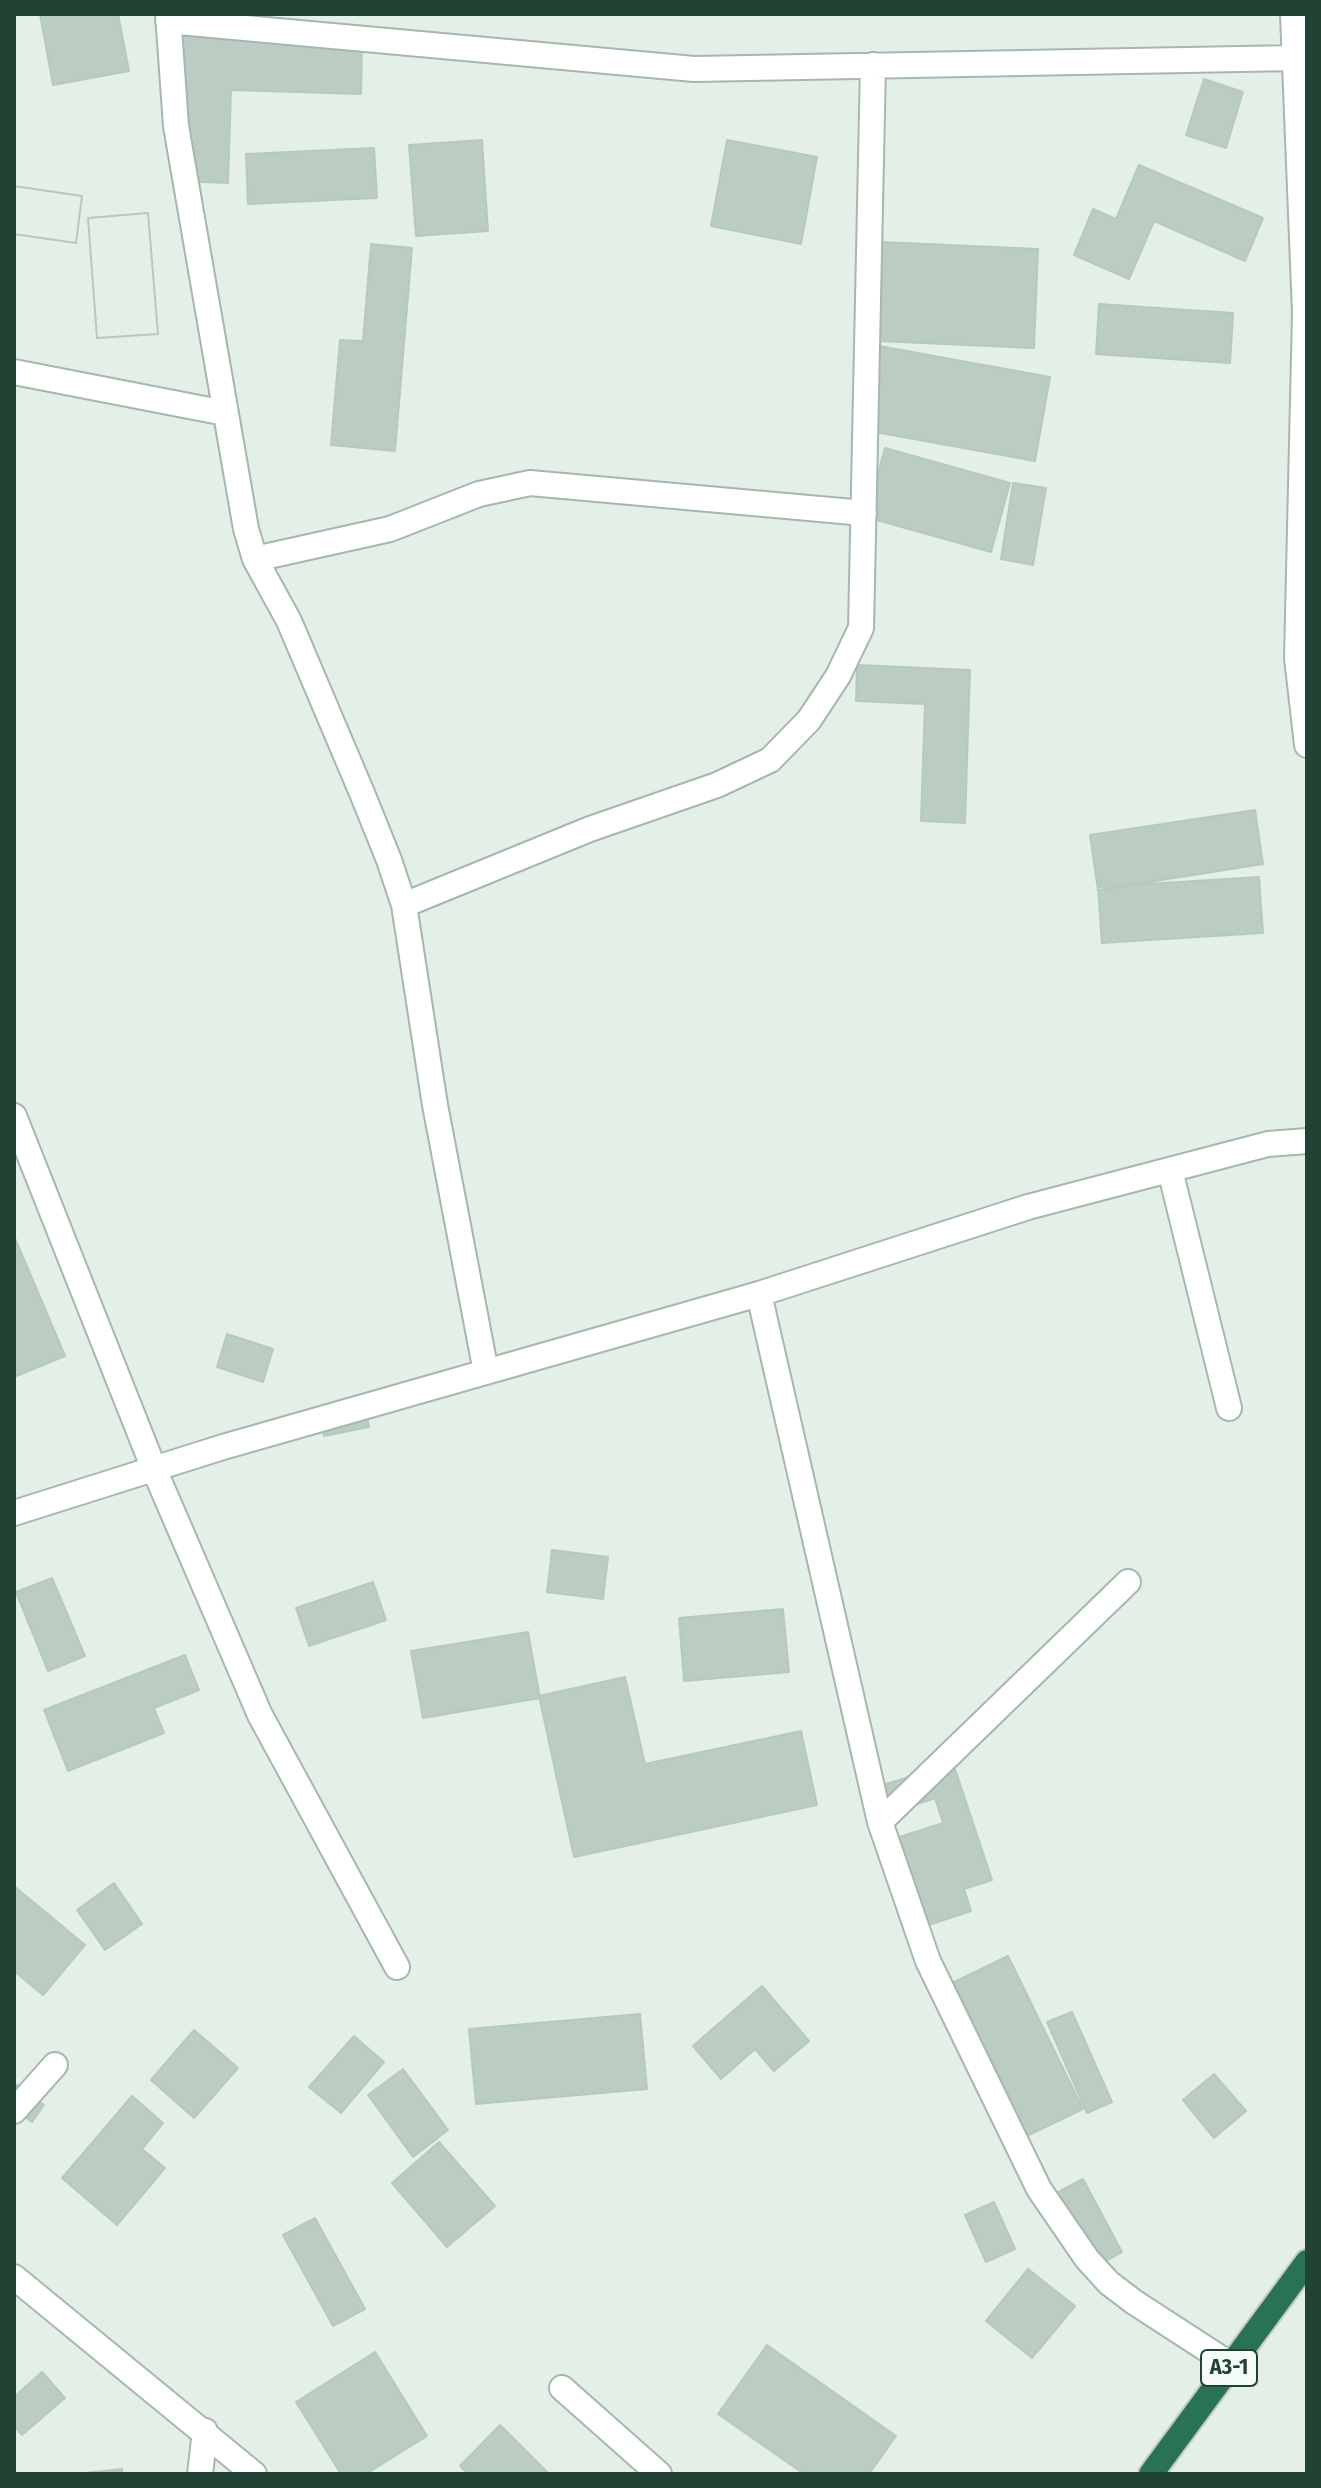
<!DOCTYPE html>
<style>
body{margin:0}
#map{position:relative;width:1321px;height:2488px;overflow:hidden;background:#e4efe8;font-family:"Fira Sans Condensed",sans-serif}
canvas{display:block}
.frame{position:absolute;inset:0;border:16px solid #204333;pointer-events:none}
</style>
<div id="map">
<canvas width="1321" height="2488"></canvas>
<div class="frame"></div>
</div>
<script>
const g = document.querySelector('canvas').getContext('2d');
g.lineJoin = 'round';
function fillPath(path, color) { g.fillStyle = color; g.fill(path, 'evenodd'); }
function trace(path, color, width, dash) { g.strokeStyle = color; g.lineWidth = width; g.lineCap = dash ? 'butt' : 'round'; g.setLineDash(dash || []); g.stroke(path); }
function drawText(font, color, halo, rows, align = 'center') {
  g.font = font + ' "Fira Sans Condensed",sans-serif'; g.lineWidth = 6; g.setLineDash([]); g.textBaseline = 'middle'; g.strokeStyle = halo; g.fillStyle = color; for (const [text, x, y, turn = 0] of rows) {
    g.save(); g.translate(x, y); g.rotate((+turn || 0) * Math.PI / 180); g.textAlign = isNaN(turn) ? turn : align; if (halo) g.strokeText(text, 0, 0); g.fillText(text, 0, 0); g.restore();
  }
}
const building = new Path2D(`
 M 40,14 L 118,14 L 129,71 L 53,85 Z
 M 181,36 L 362,43 L 361,94 L 231,90 L 228,183 L 177,181 Z
 M 1204,79 L 1243,92 L 1226,148 L 1186,135 Z
 M 482,140 L 488,231 L 416,236 L 409,145 Z
 M 727,140 L 817,157 L 801,244 L 711,226 Z
 M 374,148 L 377,198 L 248,204 L 246,154 Z
 M 1139,165 L 1263,218 L 1245,261 L 1154,221 L 1129,279 L 1074,255 L 1093,209 L 1116,219 Z
 M 14,186 L 82,196 L 76,243 L 14,234 Z
 M 14,186 L 82,196 L 76,243 L 14,234 Z
 M 148,213 L 158,334 L 97,338 L 88,218 Z
 M 148,213 L 158,334 L 97,338 L 88,218 Z
 M 881,242 L 1038,249 L 1034,348 L 877,341 Z
 M 371,244 L 412,248 L 395,451 L 331,445 L 340,340 L 363,341 Z
 M 1099,304 L 1233,313 L 1230,363 L 1096,354 Z
 M 879,346 L 1050,377 L 1035,461 L 864,430 Z
 M 885,448 L 1010,483 L 991,552 L 866,517 Z
 M 1013,483 L 1046,488 L 1033,565 L 1001,559 Z
 M 857,665 L 970,670 L 965,823 L 921,821 L 925,704 L 856,701 Z
 M 1255,810 L 1263,864 L 1098,890 L 1090,835 Z
 M 1259,877 L 1263,933 L 1102,943 L 1098,887 Z
 M 14,1236 L 65,1356 L 14,1377 Z
 M 227,1334 L 273,1349 L 263,1382 L 217,1367 Z
 M 363,1399 L 369,1427 L 324,1436 L 318,1408 Z
 M 552,1550 L 608,1557 L 603,1599 L 547,1592 Z
 M 52,1578 L 85,1656 L 48,1671 L 16,1592 Z
 M 373,1582 L 386,1620 L 309,1646 L 296,1608 Z
 M 783,1609 L 789,1672 L 684,1681 L 679,1618 Z
 M 528,1632 L 540,1698 L 423,1718 L 411,1651 Z
 M 185,1655 L 199,1690 L 154,1708 L 164,1733 L 68,1771 L 44,1710 Z
 M 625,1677 L 645,1764 L 801,1731 L 817,1805 L 574,1857 L 539,1696 Z
 M 953,1763 L 992,1880 L 964,1889 L 971,1911 L 916,1929 L 887,1841 L 943,1823 L 935,1798 L 886,1815 L 877,1787 Z
 M 114,1883 L 142,1924 L 105,1950 L 77,1910 Z
 M 14,1886 L 85,1945 L 43,1995 L 14,1971 Z
 M 1008,1956 L 1083,2109 L 1012,2143 L 938,1990 Z
 M 762,1986 L 809,2041 L 774,2071 L 755,2049 L 721,2079 L 693,2046 Z
 M 1072,2012 L 1112,2102 L 1087,2113 L 1047,2022 Z
 M 640,2014 L 647,2089 L 476,2104 L 469,2029 Z
 M 194,2030 L 238,2068 L 194,2118 L 151,2080 Z
 M 354,2036 L 384,2062 L 341,2113 L 309,2087 Z
 M 403,2069 L 448,2130 L 413,2157 L 368,2095 Z
 M 1214,2074 L 1246,2111 L 1214,2138 L 1183,2100 Z
 M 14,2083 L 44,2105 L 32,2122 L 14,2109 Z
 M 132,2096 L 163,2123 L 142,2149 L 165,2168 L 117,2225 L 62,2178 Z
 M 439,2142 L 495,2206 L 447,2247 L 392,2183 Z
 M 1083,2179 L 1122,2252 L 1087,2271 L 1047,2198 Z
 M 994,2202 L 1015,2249 L 986,2262 L 965,2215 Z
 M 315,2218 L 365,2309 L 333,2326 L 283,2235 Z
 M 1028,2269 L 1075,2306 L 1032,2358 L 986,2321 Z
 M 767,2345 L 896,2436 L 869,2474 L 804,2474 L 718,2414 Z
 M 375,2352 L 427,2436 L 366,2474 L 341,2474 L 296,2402 Z
 M 42,2372 L 65,2398 L 22,2435 L 14,2426 L 14,2397 Z
 M 500,2425 L 549,2474 L 468,2474 L 460,2466 Z
 M 122,2469 L 122,2474 L 75,2474 Z`);
fillPath(building, '#bbcdc3');
trace(building, '#b5cabd', 2);
const minor = new Path2D(`
 M 168,14 L 176,126 L 246,529 L 255,559 L 289,621 L 362,793 L 389,860 L 404,905 L 435,1105 L 486,1372
 M 1293,14 L 1305,313 L 1297,658 L 1307,745
 M 168,21 L 694,69 L 1295,58
 M 14,372 L 225,413
 M 255,559 L 390,529 L 479,494 L 530,483 L 864,513
 M 404,905 L 590,829 L 717,785 L 770,760 L 809,720 L 838,676 L 861,628 L 873,65
 M 14,1116 L 154,1469 L 260,1715 L 397,1967
 M 1170,1170 L 1229,1408
 M 759,1294 L 880,1822 L 928,1961 L 1039,2189 L 1087,2259 L 1109,2283 L 1134,2302 L 1231,2365
 M 14,1513 L 223,1447 L 759,1294 L 1028,1207 L 1268,1144 L 1307,1141
 M 880,1822 L 1128,1582
 M 14,2111 L 55,2065
 M 14,2277 L 254,2474
 M 562,2388 L 659,2474
 M 200,2474 L 205,2431`);
const highway = new Path2D(`
 M 1151,2474 L 1307,2262`);
trace(minor, '#a5b8ae', 28);
trace(highway, '#c1cac6', 28);
trace(minor, '#fff', 24);
trace(highway, '#287354', 24);
for (const [x, y, w] of [
 [1229,2368,56]
]) { const box = new Path2D(); box.roundRect(x - w / 2, y - 18, w, 36, 6); g.fillStyle = '#f5fbf7'; g.fill(box); trace(box, '#204333', 2); }
drawText('bold 22px', '#204333', null, [
 ["A3-1",1229,2368]
]);
</script>
